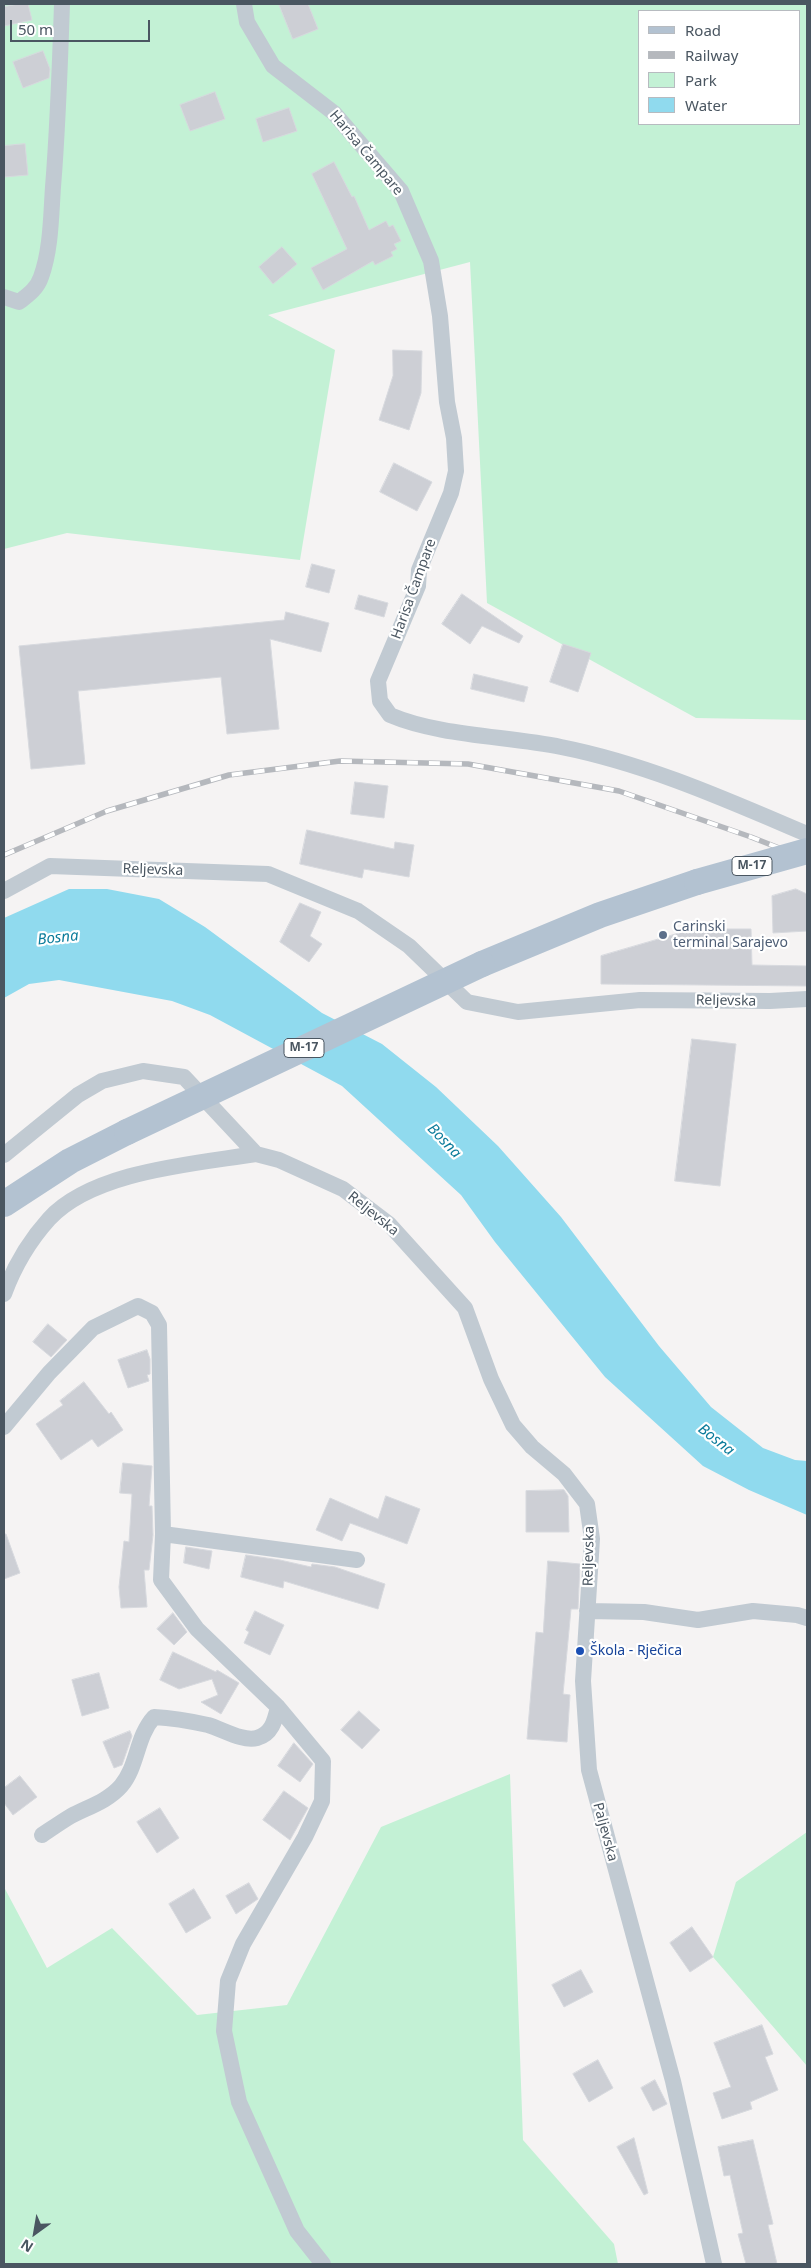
<!DOCTYPE html>
<meta charset="utf-8">
<style>
body{margin:0}
#map{position:relative;width:811px;height:2268px;overflow:hidden;background:#f5f3f3;font-family:"Noto Sans",sans-serif}
canvas{display:block}
.frame{position:absolute;inset:0;border:5px solid #4a5661;pointer-events:none}
.legend{position:absolute;left:638px;top:10px;width:162px;height:115px;box-sizing:border-box;background:#fff;border:1px solid #b7bbc0;margin:0;padding:6px 9px;list-style:none;font-size:15px;color:#4a5661}
.legend li{display:flex;align-items:center;gap:10px;height:25px}
.legend b{width:25px;border:1px solid #b7bbc0}
.north{position:absolute;left:10px;top:2208px;width:50px;height:50px;-webkit-text-stroke:4px #fff;paint-order:stroke;rotate:212deg;font-size:14px;font-weight:700;line-height:20px;text-align:center;color:#4a5661}
.north::after{content:'';display:block;margin:auto;width:18px;height:22px;background:#4a5661;clip-path:polygon(50% 0,100% 100%,50% 72%,0 100%)}
.scale{position:absolute;left:10px;top:20px;width:140px;height:22px;box-sizing:border-box;border:2px solid #4a5661;border-top:0;padding-left:6px;font-size:15px;line-height:18px;white-space:nowrap;color:#4a5661;-webkit-text-stroke:4px #fff;paint-order:stroke}
</style>
<div id="map">
<canvas width="811" height="2268"></canvas>
<div class="frame"></div>
<ul class="legend">
<li><b style="height:6px;background:#b3c2d1"></b>Road</li>
<li><b style="height:6px;background:#b5b8bd"></b>Railway</li>
<li><b style="height:14px;background:#c3f1d5"></b>Park</li>
<li><b style="height:14px;background:#90daee"></b>Water</li>
</ul>
<div class="north">N</div>
<div class="scale">50 m</div>
</div>
<script>
const g = document.querySelector('canvas').getContext('2d');
g.lineJoin = 'round';
function fillPath(path, color) { g.fillStyle = color; g.fill(path, 'evenodd'); }
function trace(path, color, width, dash) { g.strokeStyle = color; g.lineWidth = width; g.lineCap = dash ? 'butt' : 'round'; g.setLineDash(dash || []); g.stroke(path); }
function drawText(font, color, halo, rows, align = 'center') {
  g.font = font + ' "Noto Sans",sans-serif'; g.lineWidth = 4.5; g.setLineDash([]); g.textBaseline = 'middle'; g.strokeStyle = halo; g.fillStyle = color; for (const [text, x, y, turn = 0] of rows) {
    g.save(); g.translate(x, y); g.rotate((+turn || 0) * Math.PI / 180); g.textAlign = isNaN(turn) ? turn : align; if (halo) g.strokeText(text, 0, 0); g.fillText(text, 0, 0); g.restore();
  }
}
fillPath(new Path2D(`
 M 4,4 L 807,4 L 807,720 L 696,718 L 487,603 L 470,262 L 268,315 L 335,350 L 300,560 L 67,533 L 4,549 ZM 640,11 L 800,11 L 800,124 L 640,124 Z
 M 510,1774 L 523,2140 L 614,2244 L 618,2264 L 4,2264 L 4,1887 L 47,1968 L 112,1928 L 197,2015 L 287,2005 L 381,1827 Z
 M 807,1832 L 807,2066 L 713,1957 L 736,1882 Z`), '#c3f1d5');
fillPath(new Path2D(`
 M 69,889 L 107,889 L 159,899 L 205,927 L 322,1013 L 382,1044 L 436,1087 L 498,1146 L 561,1217 L 659,1346 L 711,1407 L 763,1448 L 795,1460 L 807,1461 L 807,1515 L 749,1490 L 703,1466 L 605,1377 L 495,1242 L 461,1195 L 342,1086 L 210,1015 L 172,1001 L 59,980 L 29,984 L 4,998 L 4,918 Z`), '#90daee');
const building = new Path2D(`
 M 19,4 L 28,4 L 32,20 L 4,26 L 4,7 Z
 M 279,4 L 308,4 L 318,29 L 293,39 Z
 M 43,51 L 50,69 L 49,78 L 23,88 L 13,62 Z
 M 215,92 L 225,119 L 190,131 L 180,105 Z
 M 289,108 L 297,131 L 263,142 L 256,119 Z
 M 25,144 L 28,175 L 4,177 L 4,146 Z
 M 334,162 L 352,197 L 354,196 L 369,230 L 386,221 L 389,227 L 393,225 L 401,241 L 394,244 L 397,249 L 391,252 L 393,256 L 375,265 L 373,261 L 323,290 L 311,268 L 347,249 L 312,174 Z
 M 282,247 L 297,264 L 273,284 L 259,267 Z
 M 393,350 L 422,351 L 421,393 L 409,430 L 379,420 L 393,376 Z
 M 394,463 L 432,482 L 417,511 L 380,492 Z
 M 312,564 L 335,570 L 329,593 L 306,587 Z
 M 462,594 L 523,636 L 519,643 L 482,626 L 470,644 L 442,624 Z
 M 359,595 L 388,603 L 384,617 L 355,609 Z
 M 286,612 L 329,623 L 321,652 L 270,639 L 279,729 L 227,734 L 221,677 L 78,691 L 85,764 L 31,769 L 19,646 L 284,620 Z
 M 563,644 L 591,653 L 578,692 L 550,682 Z
 M 474,674 L 528,687 L 524,702 L 471,689 Z
 M 355,782 L 388,786 L 384,818 L 351,814 Z
 M 307,830 L 394,849 L 395,842 L 414,845 L 409,877 L 364,869 L 362,878 L 300,864 Z
 M 796,889 L 807,894 L 807,931 L 773,933 L 772,896 Z
 M 300,903 L 321,912 L 310,936 L 322,944 L 309,962 L 280,942 Z
 M 693,929 L 751,929 L 752,965 L 807,966 L 807,986 L 601,984 L 601,956 Z
 M 692,1039 L 736,1044 L 720,1186 L 675,1181 Z
 M 48,1324 L 67,1340 L 51,1357 L 33,1342 Z
 M 147,1350 L 150,1359 L 150,1374 L 147,1375 L 149,1381 L 128,1388 L 118,1360 Z
 M 84,1382 L 109,1414 L 111,1412 L 123,1430 L 98,1447 L 92,1439 L 61,1460 L 36,1424 L 63,1405 L 60,1401 Z
 M 123,1463 L 152,1466 L 149,1506 L 152,1506 L 153,1535 L 149,1570 L 144,1570 L 147,1607 L 121,1608 L 119,1587 L 124,1541 L 129,1542 L 132,1494 L 120,1493 Z
 M 564,1490 L 568,1496 L 569,1532 L 526,1532 L 526,1491 Z
 M 386,1496 L 420,1509 L 407,1544 L 350,1523 L 342,1541 L 316,1530 L 330,1498 L 378,1519 Z
 M 4,1534 L 6,1534 L 20,1573 L 4,1579 Z
 M 186,1547 L 212,1551 L 209,1569 L 184,1563 Z
 M 246,1555 L 280,1560 L 311,1567 L 312,1564 L 335,1567 L 385,1584 L 378,1609 L 284,1581 L 283,1588 L 241,1577 Z
 M 548,1561 L 580,1564 L 578,1609 L 571,1609 L 563,1694 L 570,1695 L 567,1742 L 527,1739 L 536,1632 L 543,1633 Z
 M 255,1611 L 284,1625 L 270,1655 L 244,1643 L 249,1632 L 246,1630 Z
 M 173,1613 L 187,1632 L 174,1645 L 157,1629 Z
 M 173,1652 L 216,1672 L 217,1670 L 239,1683 L 221,1714 L 201,1702 L 218,1695 L 212,1679 L 179,1689 L 160,1680 Z
 M 99,1673 L 109,1708 L 82,1716 L 72,1680 Z
 M 359,1711 L 380,1730 L 362,1749 L 341,1730 Z
 M 130,1731 L 132,1736 L 122,1765 L 114,1768 L 103,1742 Z
 M 294,1743 L 313,1764 L 300,1782 L 278,1766 Z
 M 20,1776 L 37,1797 L 13,1815 L 4,1803 L 4,1788 Z
 M 284,1791 L 308,1808 L 290,1840 L 263,1820 Z
 M 160,1808 L 179,1838 L 157,1853 L 137,1822 Z
 M 249,1883 L 258,1899 L 236,1914 L 226,1896 Z
 M 194,1889 L 211,1918 L 186,1933 L 169,1904 Z
 M 692,1927 L 713,1957 L 690,1972 L 670,1943 Z
 M 581,1970 L 593,1992 L 564,2007 L 552,1985 Z
 M 762,2025 L 773,2054 L 765,2057 L 778,2090 L 750,2102 L 752,2109 L 722,2119 L 713,2093 L 731,2087 L 714,2043 Z
 M 598,2060 L 613,2088 L 589,2102 L 573,2074 Z
 M 655,2080 L 667,2104 L 653,2111 L 641,2088 Z
 M 634,2138 L 648,2193 L 644,2195 L 617,2147 Z
 M 753,2140 L 773,2224 L 768,2225 L 777,2264 L 746,2264 L 738,2234 L 743,2233 L 730,2175 L 724,2176 L 718,2147 Z`);
fillPath(building, '#cdcfd5');
trace(building, '#d7d9de', 1);
trace(new Path2D(`
 M 244,4 L 247,22 L 273,66 L 334,113 L 401,191 L 431,261 L 440,316 L 447,402 L 454,438 L 456,471 L 451,493 L 419,570 L 418,586 L 378,681 L 380,701 L 390,715 C 439,736 507,736 561,747 C 647,764 727,800 807,834
 M 4,297 L 19,302 C 28,295 37,289 41,277 C 51,250 51,216 53,187 C 58,126 60,65 62,4
 M 4,891 L 50,866 L 268,874 L 358,911 L 409,946 L 467,1002 L 518,1012 L 640,1000 L 770,1001 L 807,999
 M 4,1155 L 78,1095 L 102,1081 L 143,1071 L 184,1077 L 256,1154 L 279,1160 L 343,1189 L 389,1224 L 465,1308 L 491,1379 L 513,1425 L 532,1447 L 564,1474 L 587,1504 L 592,1539 L 583,1681 L 589,1770 L 673,2081 L 714,2264
 M 4,1294 C 14,1267 30,1240 49,1219 C 93,1171 194,1164 256,1154
 M 4,1427 L 49,1373 L 93,1328 L 138,1306 L 152,1313 L 159,1325 L 163,1534 L 161,1580 L 197,1629 L 278,1707 L 323,1761 L 322,1801 L 305,1837 L 243,1944 L 228,1981 L 224,2031 L 239,2102 L 297,2231 L 323,2264
 M 163,1534 L 357,1560
 M 587,1611 L 644,1612 L 698,1620 L 753,1611 L 797,1615 L 807,1618
 M 42,1835 C 51,1829 61,1822 71,1816 C 88,1807 108,1801 121,1786 C 138,1766 136,1737 154,1717 C 172,1718 190,1721 208,1725 C 222,1729 243,1742 257,1738 C 272,1734 275,1720 278,1707`), '#c1cad2', 16);
trace(new Path2D(`
 M 482,964 L 600,915 L 697,882
 M 4,1204 L 70,1161 L 127,1132`), '#b3c2d1', 26);
const rail = new Path2D(`
 M 4,855 L 107,811 L 229,775 L 340,761 L 468,764 L 619,791 L 751,837 L 807,859`);
trace(rail, '#b5b8bd', 5.5);
trace(rail, '#fff', 4, [11]);
trace(new Path2D(`
 M 697,882 L 807,851
 M 127,1132 L 482,964`), '#b3c2d1', 26);
for (const [x, y, r, color] of [
 [663,935,5,"#5c6f8a"],
 [580,1651,5,"#1a4fb4"]
]) { const dot = new Path2D(); dot.arc(x, y, r, 0, 2 * Math.PI); g.fillStyle = color; g.fill(dot); trace(dot, '#fff', 2); }
for (const [x, y, w] of [
 [752,866,40],
 [304,1048,40]
]) { const box = new Path2D(); box.roundRect(x - w / 2, y - 9.5, w, 19, 4); g.fillStyle = '#fff'; g.fill(box); trace(box, '#4a5661', 1); }
drawText('bold 12px', '#4a5661', null, [
 ["M-17",752,866],
 ["M-17",304,1048]
]);
drawText('14px', '#4a5661', '#fff', [
 ["Harisa Čampare",366,153,50],
 ["Harisa Čampare",414,589,-70],
 ["Reljevska",153,870,2],
 ["Reljevska",726,1001,1],
 ["Reljevska",373,1214,39],
 ["Reljevska",589,1556,-89],
 ["Paljevska",605,1832,75]
]);
drawText('14px', '#4e5e75', '#fff', [
 ["Carinski",673,927],
 ["terminal Sarajevo",673,943]
], 'left');
drawText('14px', '#164399', '#fff', [
 ["Škola - Rječica",590,1651]
], 'left');
drawText('italic 15px', '#0c7c9b', '#fff', [
 ["Bosna",58,938,-6],
 ["Bosna",444,1141,46],
 ["Bosna",716,1440,38]
]);
</script>
